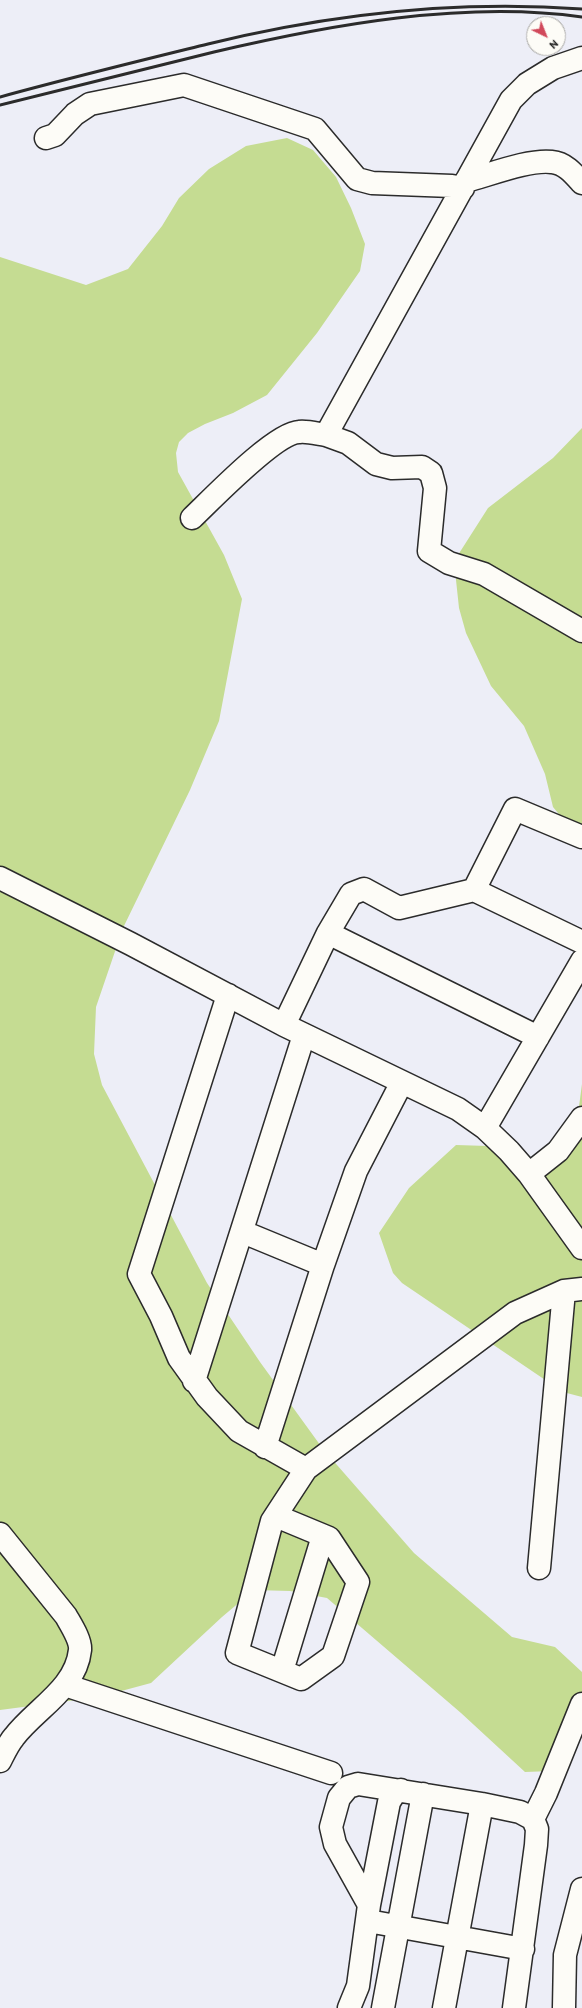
<!DOCTYPE html>
<style>
body{margin:0}
#map{position:relative;width:582px;height:2008px;overflow:hidden;background:#edeef7;font-family:Itim,sans-serif}
canvas{display:block}
.north{position:absolute;left:526px;top:16px;width:40px;height:40px;box-sizing:border-box;background:#fdfcf7;border:1px solid #a9a8a5;border-radius:50%;rotate:137deg;font-size:11px;font-weight:700;line-height:16px;text-align:center;color:#2b2b2b}
.north::after{content:'';display:block;margin:auto;width:14px;height:18px;background:#d1495b;clip-path:polygon(50% 0,100% 100%,50% 72%,0 100%)}
</style>
<div id="map">
<canvas width="582" height="2008"></canvas>
<div class="north">N</div>
</div>
<script>
const g = document.querySelector('canvas').getContext('2d');
g.lineJoin = 'round';
function fillPath(path, color) { g.fillStyle = color; g.fill(path, 'evenodd'); }
function trace(path, color, width, dash) { g.strokeStyle = color; g.lineWidth = width; g.lineCap = dash ? 'butt' : 'round'; g.setLineDash(dash || []); g.stroke(path); }
fillPath(new Path2D(`
 M 287,138 L 313,150 L 336,177 L 351,208 L 365,244 L 360,271 L 317,333 L 267,395 L 233,413 L 205,424 L 188,433 L 179,442 L 176,453 L 178,472 L 224,555 L 242,599 L 219,721 L 190,790 L 123,928 L 96,1007 L 94,1054 L 102,1085 L 207,1283 L 260,1362 L 323,1449 L 414,1553 L 512,1637 L 555,1647 L 582,1672 L 582,1736 L 577,1748 L 552,1771 L 525,1772 L 461,1713 L 327,1598 L 290,1591 L 254,1590 L 222,1617 L 151,1683 L 99,1697 L 0,1710 L 0,257 L 86,285 L 128,269 L 162,226 L 179,198 L 209,169 L 246,146 Z
 M 582,428 L 582,831 L 572,830 L 553,807 L 545,774 L 524,726 L 491,686 L 466,633 L 459,608 L 456,580 L 458,555 L 488,508 L 553,458 Z
 M 582,1084 L 582,1397 L 563,1392 L 402,1283 L 393,1273 L 379,1233 L 409,1188 L 456,1145 L 488,1146 L 520,1158 L 545,1161 L 578,1114 Z`), '#c5dc92');
const minor = new Path2D(`
 M 582,58 L 553,68 L 527,84 L 511,100 L 326,435 L 348,443 L 376,464 L 392,468 L 422,467 L 431,473 L 435,488 L 429,551 L 449,563 L 484,574 L 582,631
 M 46,138 L 55,135 L 75,114 L 90,104 L 184,85 L 315,129 L 357,179 L 372,183 L 452,186 L 463,188
 M 466,181 C 489,175 529,159 552,162 C 565,163 574,174 582,183
 M 192,518 C 212,499 275,433 299,432 C 308,431 318,434 326,435
 M 0,878 L 131,944 L 284,1025 L 458,1109 L 485,1128 L 509,1151 L 529,1174 L 582,1248
 M 474,890 L 515,809 L 582,837
 M 328,933 L 538,1037
 M 228,995 L 139,1274 L 161,1316 L 179,1358 L 207,1397 L 239,1431 L 306,1469 L 515,1313 L 564,1291 L 582,1289
 M 284,1025 L 328,933 L 351,894 L 364,889 L 399,908 L 474,890 L 582,942
 M 485,1128 L 582,961
 M 529,1174 L 558,1151 L 582,1118
 M 243,1232 L 323,1265
 M 194,1381 L 304,1035
 M 265,1447 L 323,1265 L 356,1171 L 402,1082
 M 276,1516 L 329,1538 L 358,1582 L 333,1656 L 301,1679 L 237,1653 L 272,1521 L 306,1469
 M 0,1534 L 66,1616 C 71,1625 81,1640 80,1650 C 76,1689 35,1709 14,1737 C 8,1744 4,1753 0,1761
 M 539,1568 L 564,1291
 M 282,1671 L 323,1536
 M 65,1685 L 331,1773
 M 533,1819 L 546,1793 L 582,1704
 M 369,1905 L 389,1802 L 394,1794 L 401,1790
 M 368,1921 L 523,1949
 M 349,2008 L 358,1986 L 369,1905 L 335,1844 L 331,1827 L 339,1798 L 348,1787 L 358,1784 L 482,1804 L 520,1812 L 533,1819 L 537,1829 L 536,1845 L 514,2008
 M 383,2008 L 423,1794
 M 444,2008 L 482,1804
 M 564,2008 L 565,1955 L 582,1889`);
trace(minor, '#2b2b2b', 25);
trace(minor, '#fdfcf7', 22);
trace(new Path2D(`
 M 0,97 C 69,78 139,61 208,44 C 330,14 457,0 582,9
 M 0,105 C 71,87 143,70 214,52 C 329,25 465,0 582,17`), '#2b2b2b', 3);
</script>
